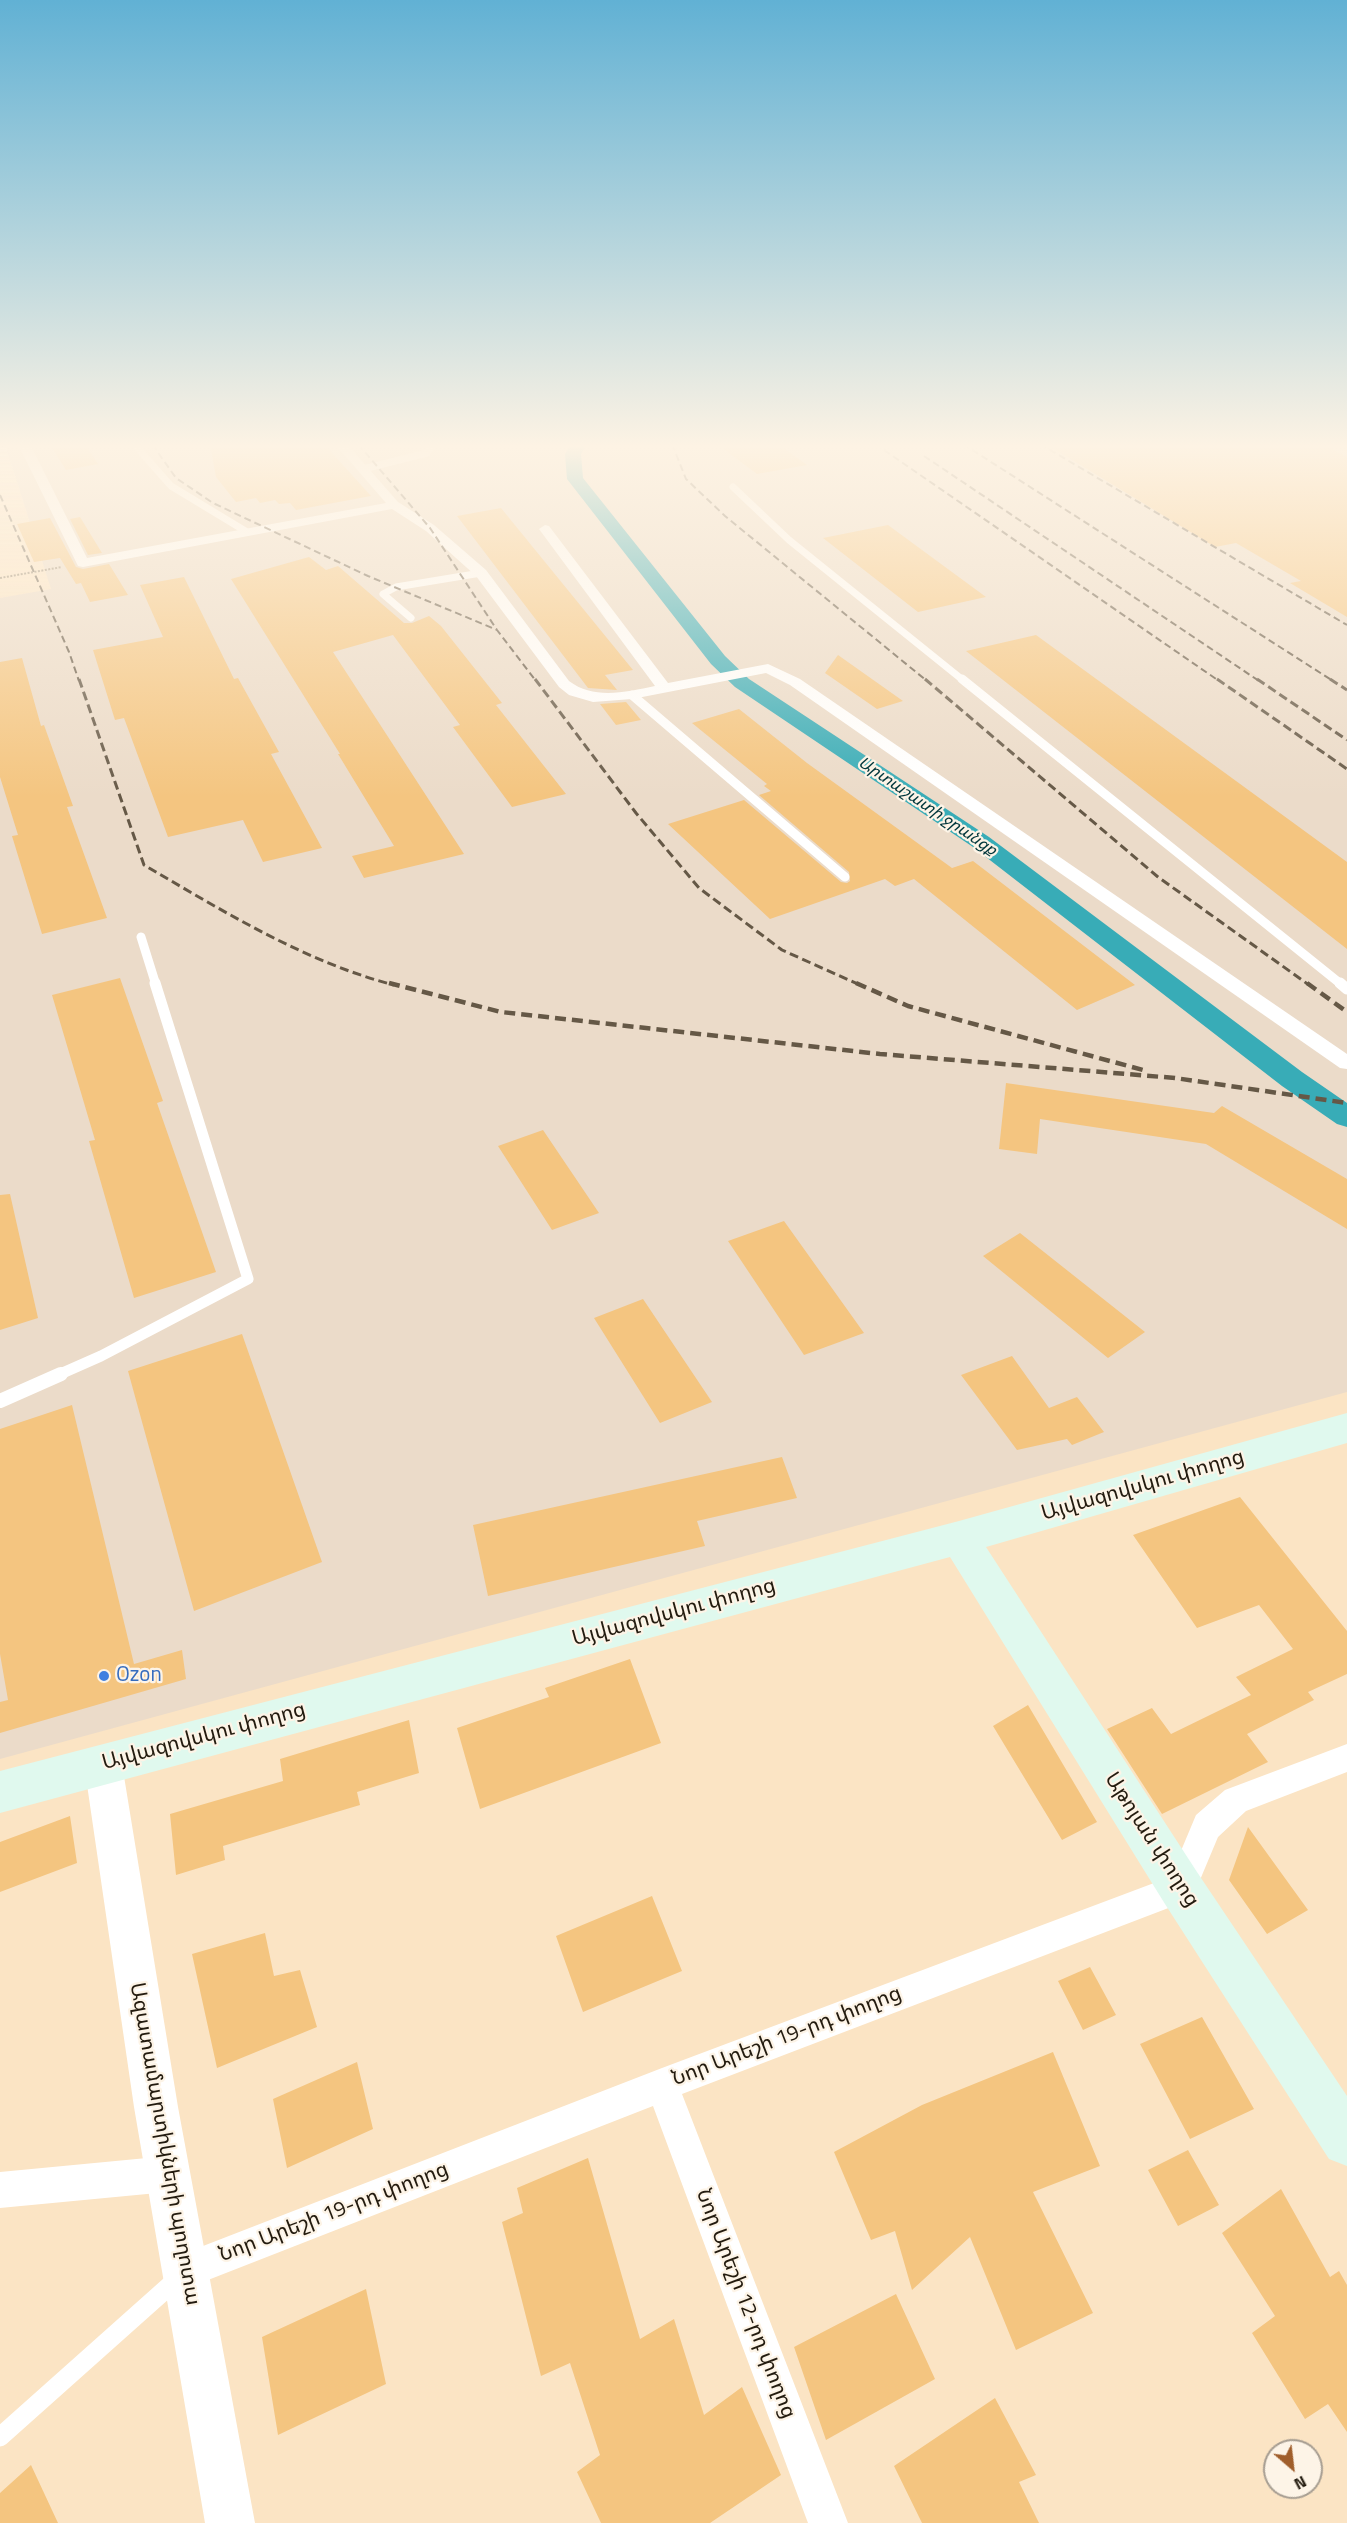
<!DOCTYPE html>
<meta charset="utf-8">
<style>
body{margin:0}
#map{position:relative;width:1347px;height:2523px;overflow:hidden;background:#fbe4c4;font-family:"Titillium Web",sans-serif}
canvas{display:block}
.north{position:absolute;left:1263px;top:2439px;width:60px;height:60px;box-sizing:border-box;background:#fdf4e7;border:2px solid #a69d91;border-radius:50%;rotate:152deg;font-size:16px;font-weight:700;line-height:24px;text-align:center;color:#231b0f}
.north::after{content:'';display:block;margin:auto;width:21px;height:27px;background:#a05e2b;clip-path:polygon(50% 0,100% 100%,50% 72%,0 100%)}
</style>
<div id="map">
<canvas width="1347" height="2523"></canvas>
<div class="north">N</div>
</div>
<script>
const g = document.querySelector('canvas').getContext('2d');
g.lineJoin = 'round';
function fillPath(path, color) { g.fillStyle = color; g.fill(path, 'evenodd'); }
function trace(path, color, width, dash) { g.strokeStyle = color; g.lineWidth = width; g.lineCap = dash ? 'butt' : 'round'; g.setLineDash(dash || []); g.stroke(path); }
function drawText(font, color, halo, rows, align = 'center') {
  g.font = font + ' "Titillium Web","Noto Sans Armenian",sans-serif'; g.lineWidth = 4.5; g.setLineDash([]); g.textBaseline = 'middle'; g.strokeStyle = halo; g.fillStyle = color; for (const [text, x, y, turn = 0] of rows) {
    g.save(); g.translate(x, y); g.rotate((+turn || 0) * Math.PI / 180); g.textAlign = isNaN(turn) ? turn : align; if (halo) g.strokeText(text, 0, 0); g.fillText(text, 0, 0); g.restore();
  }
}
fillPath(new Path2D(`
 M 5,444 L 1347,444 L 1347,1392 L 0,1759 L 0,598 L 51,589 Z`), '#ebdbc9');
fillPath(new Path2D(`
 M 571,444 L 587,444 L 581,454 L 583,478 L 725,656 L 749,679 L 989,837 L 1302,1072 L 1347,1103 L 1347,1127 L 1337,1124 L 1282,1086 L 973,847 L 735,687 L 711,664 L 567,479 L 565,454 Z`), '#38acb7');
fillPath(new Path2D(`
 M 73,444 L 85,444 L 98,464 L 66,470 L 52,448 Z
 M 210,444 L 324,444 L 371,496 L 296,510 L 290,503 L 279,504 L 275,500 L 260,503 L 256,498 L 236,502 L 216,477 Z
 M 717,444 L 778,444 L 807,465 L 757,474 Z
 M 1046,444 L 1322,444 L 1347,457 L 1347,617 L 1290,583 L 1301,581 L 1236,543 L 1215,547 Z
 M 501,508 L 633,670 L 605,675 L 617,690 L 588,688 L 457,516 Z
 M 80,517 L 102,553 L 88,555 L 70,519 Z
 M 50,518 L 76,567 L 83,569 L 109,564 L 128,595 L 90,602 L 81,583 L 76,584 L 60,558 L 34,562 L 17,524 Z
 M 888,525 L 986,597 L 918,612 L 823,538 Z
 M 309,557 L 326,570 L 338,566 L 404,623 L 412,623 L 429,616 L 441,626 L 502,703 L 496,705 L 566,794 L 512,807 L 453,727 L 460,725 L 393,635 L 333,652 L 464,854 L 364,878 L 352,856 L 394,846 L 338,754 L 340,754 L 231,579 Z
 M 184,577 L 234,679 L 238,678 L 279,752 L 271,754 L 322,848 L 263,862 L 243,820 L 168,837 L 124,718 L 115,720 L 93,650 L 163,637 L 140,585 Z
 M 1036,635 L 1347,862 L 1347,949 L 966,651 Z
 M 838,655 L 903,701 L 877,709 L 825,673 Z
 M 22,658 L 41,726 L 44,725 L 73,806 L 67,807 L 107,918 L 42,934 L 12,836 L 18,835 L 0,777 L 0,662 Z
 M 626,702 L 641,720 L 616,725 L 600,704 Z
 M 739,709 L 807,763 L 952,868 L 973,861 L 1135,985 L 1077,1010 L 914,879 L 895,886 L 885,879 L 770,919 L 668,824 L 744,800 L 841,882 L 847,883 L 850,881 L 849,872 L 759,795 L 771,791 L 764,786 L 767,784 L 692,723 Z
 M 120,978 L 163,1101 L 157,1103 L 216,1272 L 134,1298 L 89,1141 L 95,1140 L 52,995 Z
 M 1006,1083 L 1214,1113 L 1222,1106 L 1347,1179 L 1347,1229 L 1206,1144 L 1040,1119 L 1037,1154 L 999,1149 Z
 M 543,1130 L 599,1213 L 552,1230 L 498,1146 Z
 M 10,1194 L 38,1318 L 0,1330 L 0,1195 Z
 M 784,1221 L 864,1333 L 804,1355 L 728,1241 Z
 M 1020,1233 L 1145,1332 L 1108,1358 L 983,1256 Z
 M 643,1299 L 712,1402 L 660,1423 L 594,1318 Z
 M 242,1334 L 322,1562 L 194,1611 L 128,1371 Z
 M 1012,1356 L 1049,1408 L 1077,1397 L 1104,1432 L 1072,1445 L 1067,1439 L 1017,1450 L 961,1375 Z
 M 72,1405 L 134,1664 L 182,1650 L 186,1679 L 0,1733 L 0,1702 L 8,1700 L 0,1654 L 0,1429 Z
 M 782,1457 L 797,1498 L 697,1521 L 705,1546 L 488,1596 L 473,1525 Z
 M 1240,1497 L 1347,1631 L 1347,1674 L 1308,1692 L 1314,1700 L 1247,1734 L 1268,1762 L 1162,1814 L 1107,1729 L 1152,1708 L 1171,1734 L 1251,1695 L 1236,1677 L 1293,1649 L 1259,1605 L 1197,1628 L 1133,1535 Z
 M 630,1659 L 661,1743 L 480,1809 L 457,1728 L 549,1697 L 545,1688 Z
 M 1028,1705 L 1097,1822 L 1062,1840 L 993,1726 Z
 M 409,1720 L 419,1773 L 357,1792 L 360,1805 L 223,1846 L 225,1860 L 176,1875 L 170,1814 L 283,1781 L 280,1759 Z
 M 70,1816 L 77,1863 L 0,1892 L 0,1842 Z
 M 1248,1827 L 1308,1910 L 1267,1934 L 1229,1880 Z
 M 652,1896 L 682,1971 L 583,2012 L 556,1936 Z
 M 265,1933 L 274,1976 L 300,1970 L 317,2027 L 217,2068 L 192,1954 Z
 M 1090,1967 L 1116,2015 L 1083,2030 L 1058,1981 Z
 M 1202,2017 L 1254,2109 L 1190,2139 L 1140,2044 Z
 M 1053,2052 L 1100,2166 L 1033,2192 L 1093,2313 L 1016,2350 L 970,2237 L 912,2290 L 895,2231 L 871,2240 L 834,2152 L 922,2105 Z
 M 357,2062 L 373,2129 L 287,2168 L 273,2099 Z
 M 1188,2150 L 1219,2205 L 1178,2226 L 1148,2170 Z
 M 588,2158 L 640,2339 L 674,2319 L 704,2415 L 742,2387 L 781,2475 L 710,2523 L 601,2523 L 577,2472 L 600,2455 L 570,2363 L 541,2376 L 502,2222 L 523,2213 L 517,2188 Z
 M 1281,2189 L 1330,2277 L 1339,2271 L 1347,2285 L 1347,2432 L 1328,2404 L 1305,2419 L 1252,2333 L 1275,2316 L 1222,2233 Z
 M 366,2289 L 386,2384 L 278,2435 L 262,2337 Z
 M 896,2294 L 935,2379 L 826,2440 L 794,2347 Z
 M 995,2398 L 1036,2475 L 1019,2482 L 1039,2523 L 922,2523 L 894,2466 Z
 M 31,2465 L 58,2523 L 0,2523 L 0,2493 Z`), '#f4c580');
trace(new Path2D(`
 M 0,578 L 62,567`), '#978770', 2, [2, 1.5]);
trace(new Path2D(`
 M 134,444 L 171,486 L 247,532
 M 363,469 L 427,453 L 430,448 L 425,444
 M 733,487 L 789,540 L 964,681
 M 411,618 L 383,594 L 396,587 L 481,573`), '#fff', 7);
trace(new Path2D(`
 M 962,679 L 1342,985
 M 632,695 L 845,877
 M 141,937 L 156,985`), '#fff', 9);
trace(new Path2D(`
 M 1340,983 L 1347,989
 M 58,1375 L 101,1356 L 248,1279 L 155,983`), '#fff', 11);
trace(new Path2D(`
 M 0,1401 L 61,1374`), '#fff', 14);
trace(new Path2D(`
 M 0,2437 L 176,2280`), '#fff', 19);
fillPath(new Path2D(`
 M 18,444 L 30,444 L 87,558 L 386,503 L 335,444 L 347,444 L 398,502 L 434,525 L 486,570 L 569,681 C 594,700 626,692 655,686 L 539,529 L 545,525 L 549,526 L 668,683 L 768,664 L 800,679 L 1347,1054 L 1347,1069 L 1340,1068 L 790,685 L 766,673 L 632,699 L 593,702 L 569,695 L 559,687 L 476,576 L 426,531 L 392,509 L 83,567 L 78,566 Z
 M 1347,1744 L 1347,1772 L 1246,1811 L 1218,1837 L 1192,1899 L 682,2094 L 848,2523 L 808,2523 L 653,2106 L 185,2289 L 172,2284 L 167,2271 L 172,2258 L 185,2253 L 662,2068 L 1170,1877 L 1196,1815 L 1225,1790 Z
 M 168,2156 L 180,2162 L 186,2174 L 180,2186 L 168,2192 L 0,2208 L 0,2172 Z`), '#fff');
fillPath(new Path2D(`
 M 103,1746 L 116,1751 L 122,1764 L 178,2107 L 255,2523 L 205,2523 L 134,2107 L 84,1764 L 90,1751 Z`), '#fff');
fillPath(new Path2D(`
 M 1347,1413 L 1347,1443 L 986,1547 L 1197,1872 L 1347,2096 L 1347,2166 L 1329,2159 L 1165,1904 L 950,1557 L 0,1813 L 0,1771 L 959,1521 Z`), '#e0f9ee');
trace(new Path2D(`
 M 152,444 L 176,478 L 213,503 L 368,576 L 497,630 L 536,681
 M 358,444 L 430,528 L 497,630
 M 672,444 L 686,479 L 725,516 L 927,681
 M 963,444 L 1333,681
 M 1040,444 L 1347,625
 M 884,450 L 1219,681
 M 924,456 L 1259,681
 M 0,495 L 69,652 L 79,681`), '#655846', 2, [7, 4]);
trace(new Path2D(`
 M 79,679 L 144,865 C 223,911 305,962 394,985
 M 535,679 L 636,813 L 699,888 L 782,950 L 860,985
 M 925,679 L 1158,877 L 1309,985
 M 1217,679 L 1347,769
 M 1257,679 L 1347,740
 M 1330,679 L 1347,690`), '#655846', 3, [9, 4.5]);
trace(new Path2D(`
 M 389,983 L 501,1012 L 880,1054 L 1175,1078 L 1347,1103
 M 856,983 L 908,1006 L 1143,1070
 M 1307,983 L 1347,1012`), '#655846', 4.5, [11, 6]);
const sky = g.createLinearGradient(0, 0, 0, 797);
sky.addColorStop(0, '#61b1d4');
sky.addColorStop(0.56, '#fdf3e4');
sky.addColorStop(1, '#fdf3e400');
g.fillStyle = sky;
g.fillRect(0, 0, 1347, 797);
for (const [x, y, r, color] of [
 [104,1676,6,"#3f7fe0"]
]) { const dot = new Path2D(); dot.arc(x, y, r, 0, 2 * Math.PI); g.fillStyle = color; g.fill(dot); trace(dot, '#fdf4e7', 2); }
drawText('italic 16px', '#00363b', '#fdf4e7', [
 ["Արտաշատի ջրանցք",927,807,34]
]);
drawText('21px', '#231b0f', '#fdf4e7', [
 ["Այվազովսկու փողոց",1143,1486,-16],
 ["Այվազովսկու փողոց",674,1613,-15],
 ["Այվազովսկու փողոց",204,1737,-15],
 ["Աթոյան փողոց",1151,1840,57],
 ["Նոր Արեշի 19-րդ փողոց",787,2037,-21],
 ["Ազատամարտիկների պողոտա",164,2144,80],
 ["Նոր Արեշի 19-րդ փողոց",334,2213,-21],
 ["Նոր Արեշի 12-րդ փողոց",745,2304,69]
]);
drawText('21px', '#366cbe', '#fdf4e7', [
 ["Ozon",116,1676]
], 'left');
</script>
